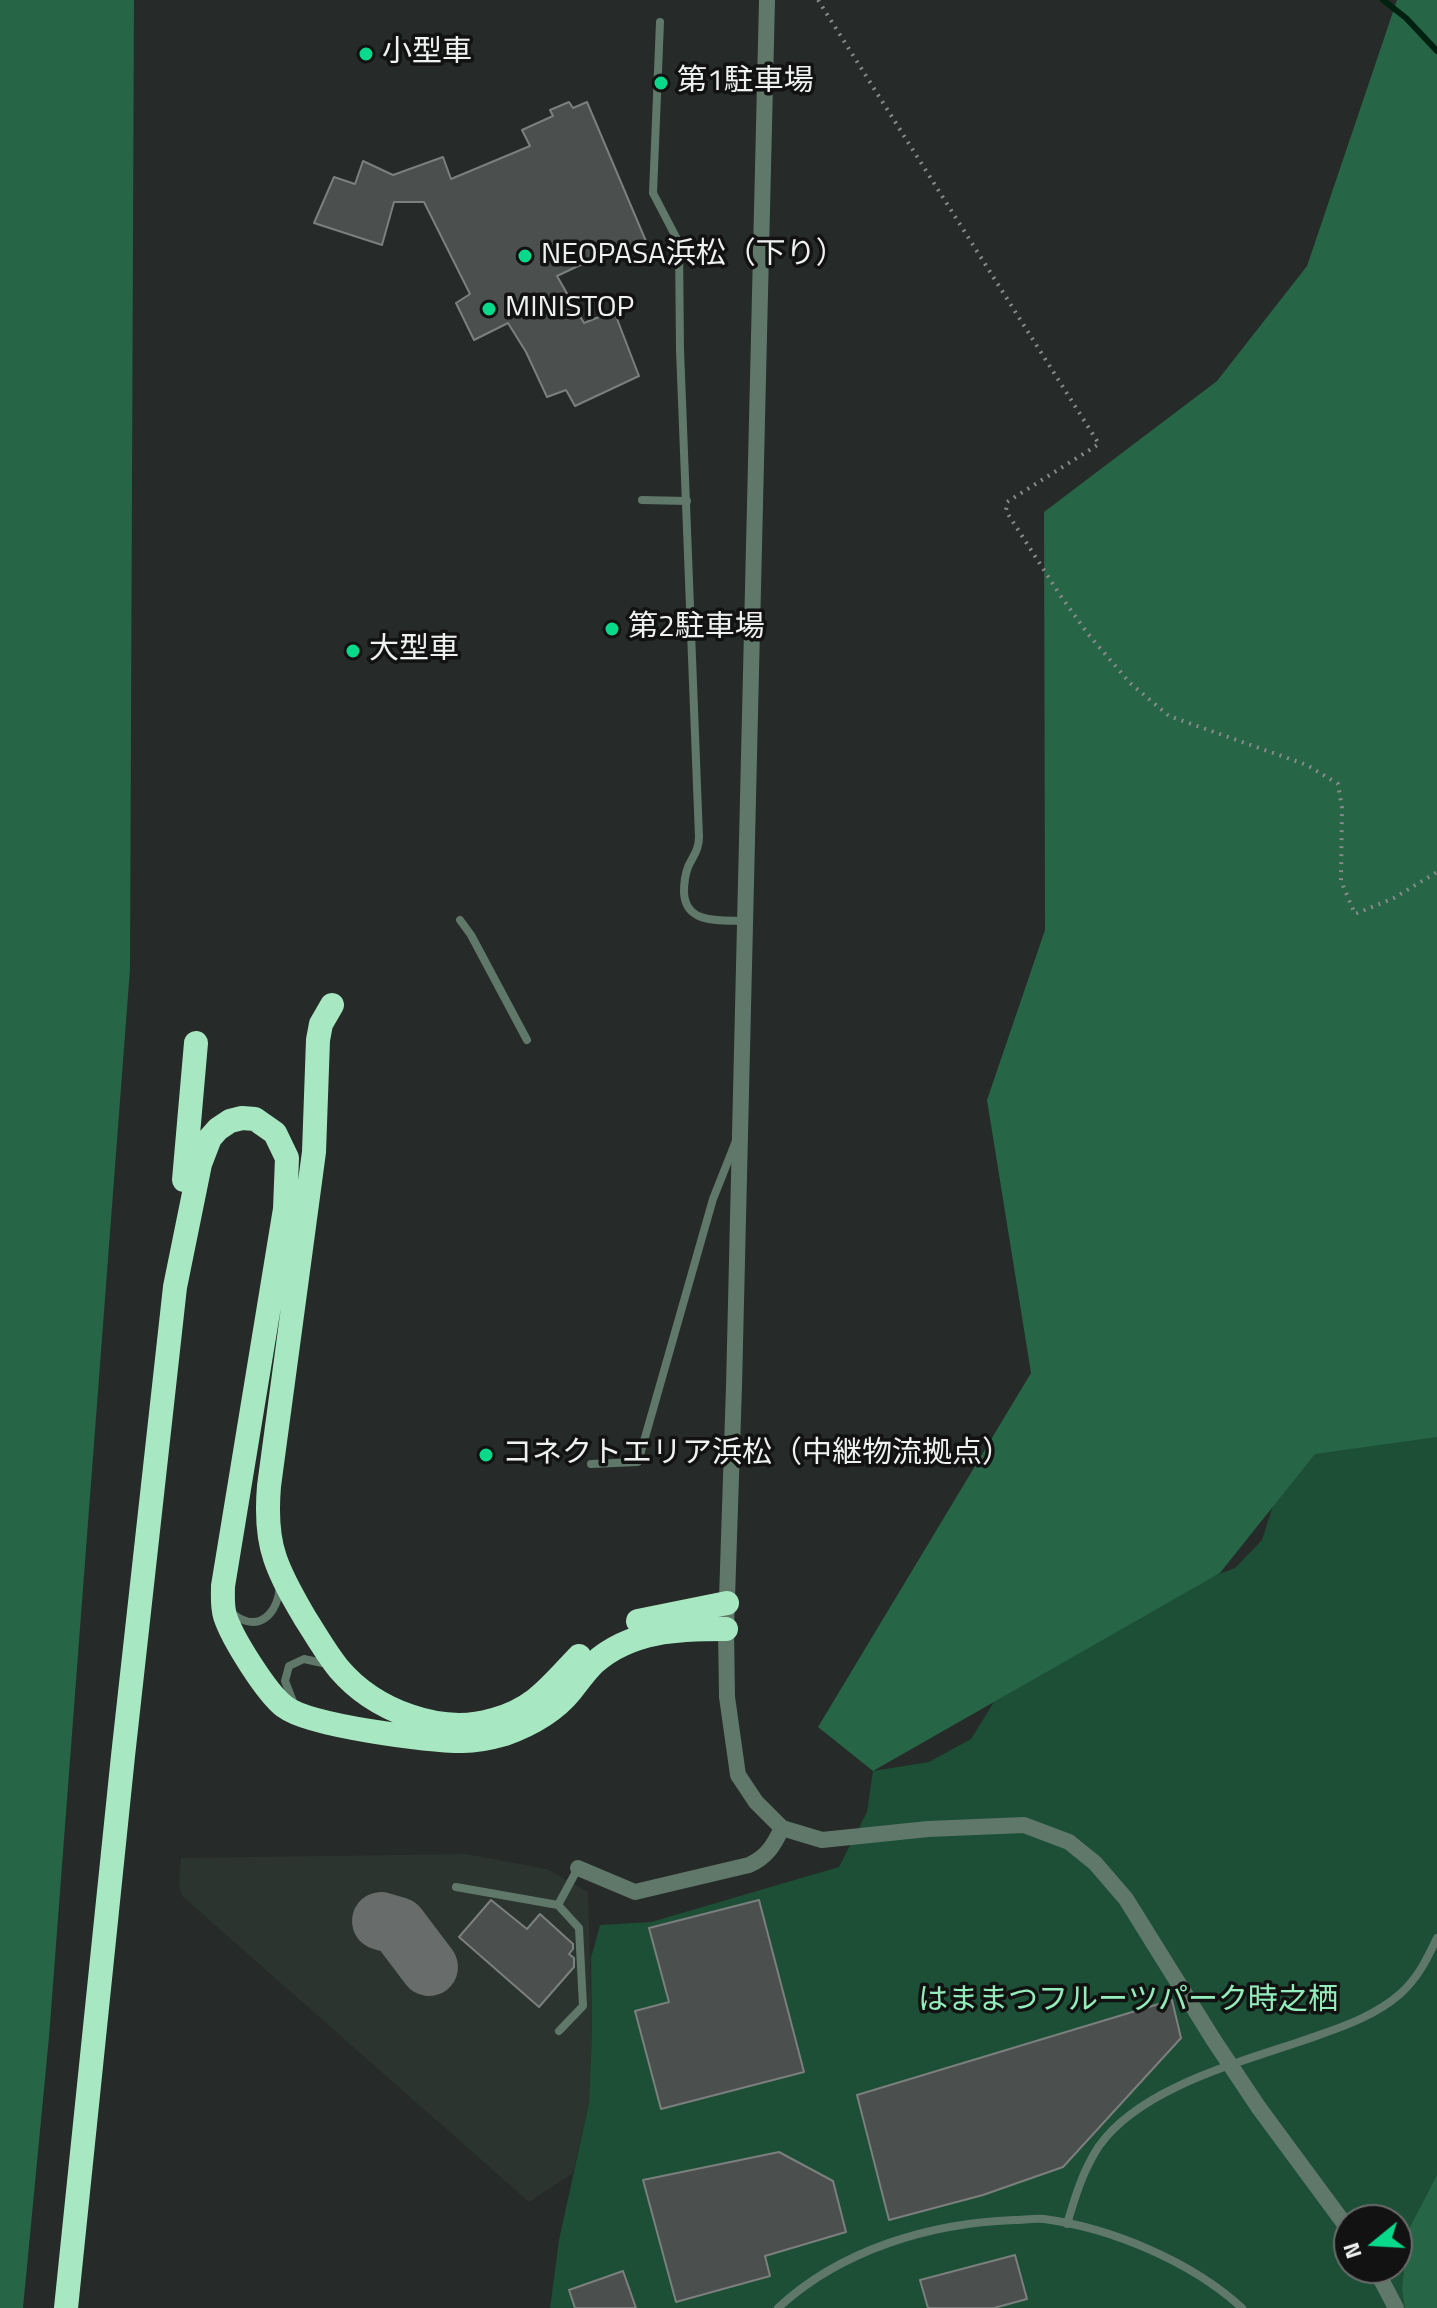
<!DOCTYPE html>
<meta charset="utf-8">
<style>
body{margin:0}
#map{position:relative;width:1437px;height:2308px;overflow:hidden;background:#262a28;font-family:"Titillium Web",sans-serif}
canvas{display:block}
.north{position:absolute;left:1333px;top:2204px;width:80px;height:80px;box-sizing:border-box;background:#111211;border:2px solid #6a6b6a;border-radius:50%;rotate:252deg;font-size:22px;font-weight:700;line-height:32px;text-align:center;color:#eff1f0}
.north::after{content:'';display:block;margin:auto;width:28px;height:36px;background:#09d98b;clip-path:polygon(50% 0,100% 100%,50% 72%,0 100%)}
</style>
<div id="map">
<canvas width="1437" height="2308"></canvas>
<div class="north">N</div>
</div>
<script>
const g = document.querySelector('canvas').getContext('2d');
g.lineJoin = 'round';
function fillPath(path, color) { g.fillStyle = color; g.fill(path, 'evenodd'); }
function trace(path, color, width, dash) { g.strokeStyle = color; g.lineWidth = width; g.lineCap = dash ? 'butt' : 'round'; g.setLineDash(dash || []); g.stroke(path); }
function drawText(font, color, halo, rows, align = 'center') {
  g.font = font + ' "Titillium Web","Noto Sans JP",sans-serif'; g.lineWidth = 7; g.setLineDash([]); g.textBaseline = 'middle'; g.strokeStyle = halo; g.fillStyle = color; for (const [text, x, y, turn = 0] of rows) {
    g.save(); g.translate(x, y); g.rotate((+turn || 0) * Math.PI / 180); g.textAlign = isNaN(turn) ? turn : align; if (halo) g.strokeText(text, 0, 0); g.fillText(text, 0, 0); g.restore();
  }
}
fillPath(new Path2D(`
 M 466,1854 L 547,1869 L 588,1892 L 592,2032 L 589,2103 L 573,2173 L 529,2202 L 182,1896 L 179,1884 L 181,1858 Z`), '#2b342f');
fillPath(new Path2D(`
 M 1437,1431 L 1437,2187 L 1411,2308 L 550,2308 L 559,2240 L 589,2103 L 592,2032 L 591,1958 L 600,1925 L 651,1922 L 839,1867 L 867,1812 L 873,1771 L 929,1762 L 971,1739 L 994,1702 L 1180,1589 L 1235,1568 L 1262,1540 L 1275,1499 L 1299,1462 L 1332,1444 ZM 1349,2220 L 1397,2220 L 1397,2268 L 1349,2268 Z`), '#1c4f35');
fillPath(new Path2D(`
 M 0,0 L 134,0 L 130,969 L 49,2037 L 23,2308 L 0,2308 Z
 M 1397,0 L 1437,0 L 1437,1437 L 1315,1454 L 1220,1573 L 873,1771 L 818,1727 L 1031,1373 L 987,1100 L 1045,930 L 1044,512 L 1217,381 L 1307,266 Z
 M 1437,2175 L 1437,2308 L 1405,2308 L 1402,2289 L 1409,2229 Z`), '#266545');
trace(new Path2D(`
 M 1383,0 L 1406,18 L 1437,51`), '#002010', 6);
trace(new Path2D(`
 M 381,1921 L 398,1926 L 429,1967`), '#686c6a', 58);
const building = new Path2D(`
 M 569,102 L 573,108 L 587,102 L 648,246 L 618,262 L 612,250 L 557,276 L 584,323 L 614,311 L 639,376 L 575,406 L 566,390 L 547,397 L 526,352 L 508,323 L 474,340 L 456,303 L 470,294 L 424,202 L 394,202 L 382,245 L 314,223 L 334,177 L 355,184 L 363,161 L 393,175 L 443,157 L 451,179 L 530,146 L 522,130 L 553,116 L 550,110 Z
 M 491,1900 L 527,1929 L 540,1914 L 573,1944 L 573,1949 L 569,1954 L 574,1958 L 574,1967 L 539,2007 L 459,1937 Z
 M 759,1900 L 804,2072 L 661,2109 L 635,2011 L 669,2002 L 649,1928 Z
 M 1172,2000 L 1181,2038 L 1063,2167 L 983,2195 L 889,2220 L 857,2095 Z
 M 779,2152 L 833,2181 L 846,2232 L 765,2256 L 770,2276 L 676,2302 L 643,2180 Z
 M 1015,2255 L 1027,2299 L 994,2308 L 928,2308 L 920,2280 Z
 M 623,2271 L 636,2308 L 575,2308 L 569,2290 Z`);
fillPath(building, '#4b4f4d');
trace(building, '#7b7f7d', 2);
trace(new Path2D(`
 M 818,0 L 1099,444 L 1007,502 L 1006,511 L 1060,595 L 1088,634 L 1130,683 L 1169,716 L 1307,765 L 1338,784 L 1342,808 L 1341,881 L 1355,914 L 1394,898 L 1437,872`), '#878a89', 4, [2, 6]);
trace(new Path2D(`
 M 660,22 L 653,193 L 679,243 L 680,350 L 699,837 C 699,850 693,856 688,867 C 685,875 684,883 684,892 C 685,925 721,920 745,921
 M 642,500 L 687,501
 M 460,920 L 471,935 L 527,1040
 M 591,1464 L 638,1462 L 713,1199 L 736,1141
 M 232,1613 C 259,1635 278,1613 280,1585
 M 294,1704 L 285,1681 L 289,1666 L 304,1659 L 327,1664
 M 456,1887 L 558,1905 L 578,1868
 M 558,1905 L 579,1928 L 583,2006 L 559,2031
 M 1067,2224 C 1075,2197 1083,2170 1099,2146 C 1143,2084 1250,2060 1319,2035 C 1348,2025 1377,2014 1400,1994 C 1418,1978 1427,1959 1437,1938
 M 778,2308 C 840,2250 930,2223 1014,2220 C 1023,2220 1034,2218 1044,2219 C 1112,2228 1192,2262 1242,2308`), '#5f7869', 8);
trace(new Path2D(`
 M 578,1868 L 635,1892 L 749,1865 C 767,1857 774,1845 782,1828`), '#5f7869', 16);
trace(new Path2D(`
 M 767,0 L 734,1386 L 726,1629 L 727,1697 L 738,1775 L 756,1802 L 782,1828 L 822,1840 L 928,1829 L 1024,1825 L 1069,1842 L 1095,1863 L 1126,1899 L 1213,2039
 M 1259,2108 L 1349,2230
 M 1375,2268 L 1396,2308`), '#5f7869', 16);
trace(new Path2D(`
 M 332,1005 L 321,1024 L 318,1040 L 314,1152 L 269,1486 C 267,1510 267,1535 275,1558 C 282,1579 294,1599 305,1618 C 316,1635 326,1653 339,1669 C 374,1710 440,1736 493,1720 C 535,1709 551,1685 579,1656
 M 184,1180 L 196,1043
 M 638,1621 L 727,1603
 M 66,2308 L 123,1756 L 175,1287 L 200,1164 L 210,1138 L 218,1129 L 230,1121 L 242,1118 L 255,1119 L 275,1133 L 287,1158 L 285,1209 L 223,1586 C 223,1596 222,1606 225,1616 C 232,1638 267,1694 285,1707 C 310,1726 429,1741 463,1741 C 478,1741 491,1738 505,1734 C 530,1725 554,1712 571,1691 C 578,1682 585,1672 594,1663 C 631,1630 679,1629 726,1629`), '#a7e8c2', 24);
trace(new Path2D(`
 M 1213,2039 L 1259,2108`), '#5f7869', 16);
for (const [x, y, r, color] of [
 [366,54,8,"#09d98b"],
 [661,83,8,"#09d98b"],
 [525,256,8,"#09d98b"],
 [489,309,8,"#09d98b"],
 [612,629,8,"#09d98b"],
 [353,651,8,"#09d98b"],
 [486,1455,8,"#09d98b"]
]) { const dot = new Path2D(); dot.arc(x, y, r, 0, 2 * Math.PI); g.fillStyle = color; g.fill(dot); trace(dot, '#111211', 3); }
drawText('30px', '#eff1f0', '#111211', [
 ["小型車",382,54],
 ["第1駐車場",677,83],
 ["NEOPASA浜松（下り）",541,256],
 ["MINISTOP",505,309],
 ["第2駐車場",628,629],
 ["大型車",369,651],
 ["コネクトエリア浜松（中継物流拠点）",502,1455]
], 'left');
drawText('30px', '#93eebb', '#111211', [
 ["はままつフルーツパーク時之栖",1128,2002]
]);
</script>
